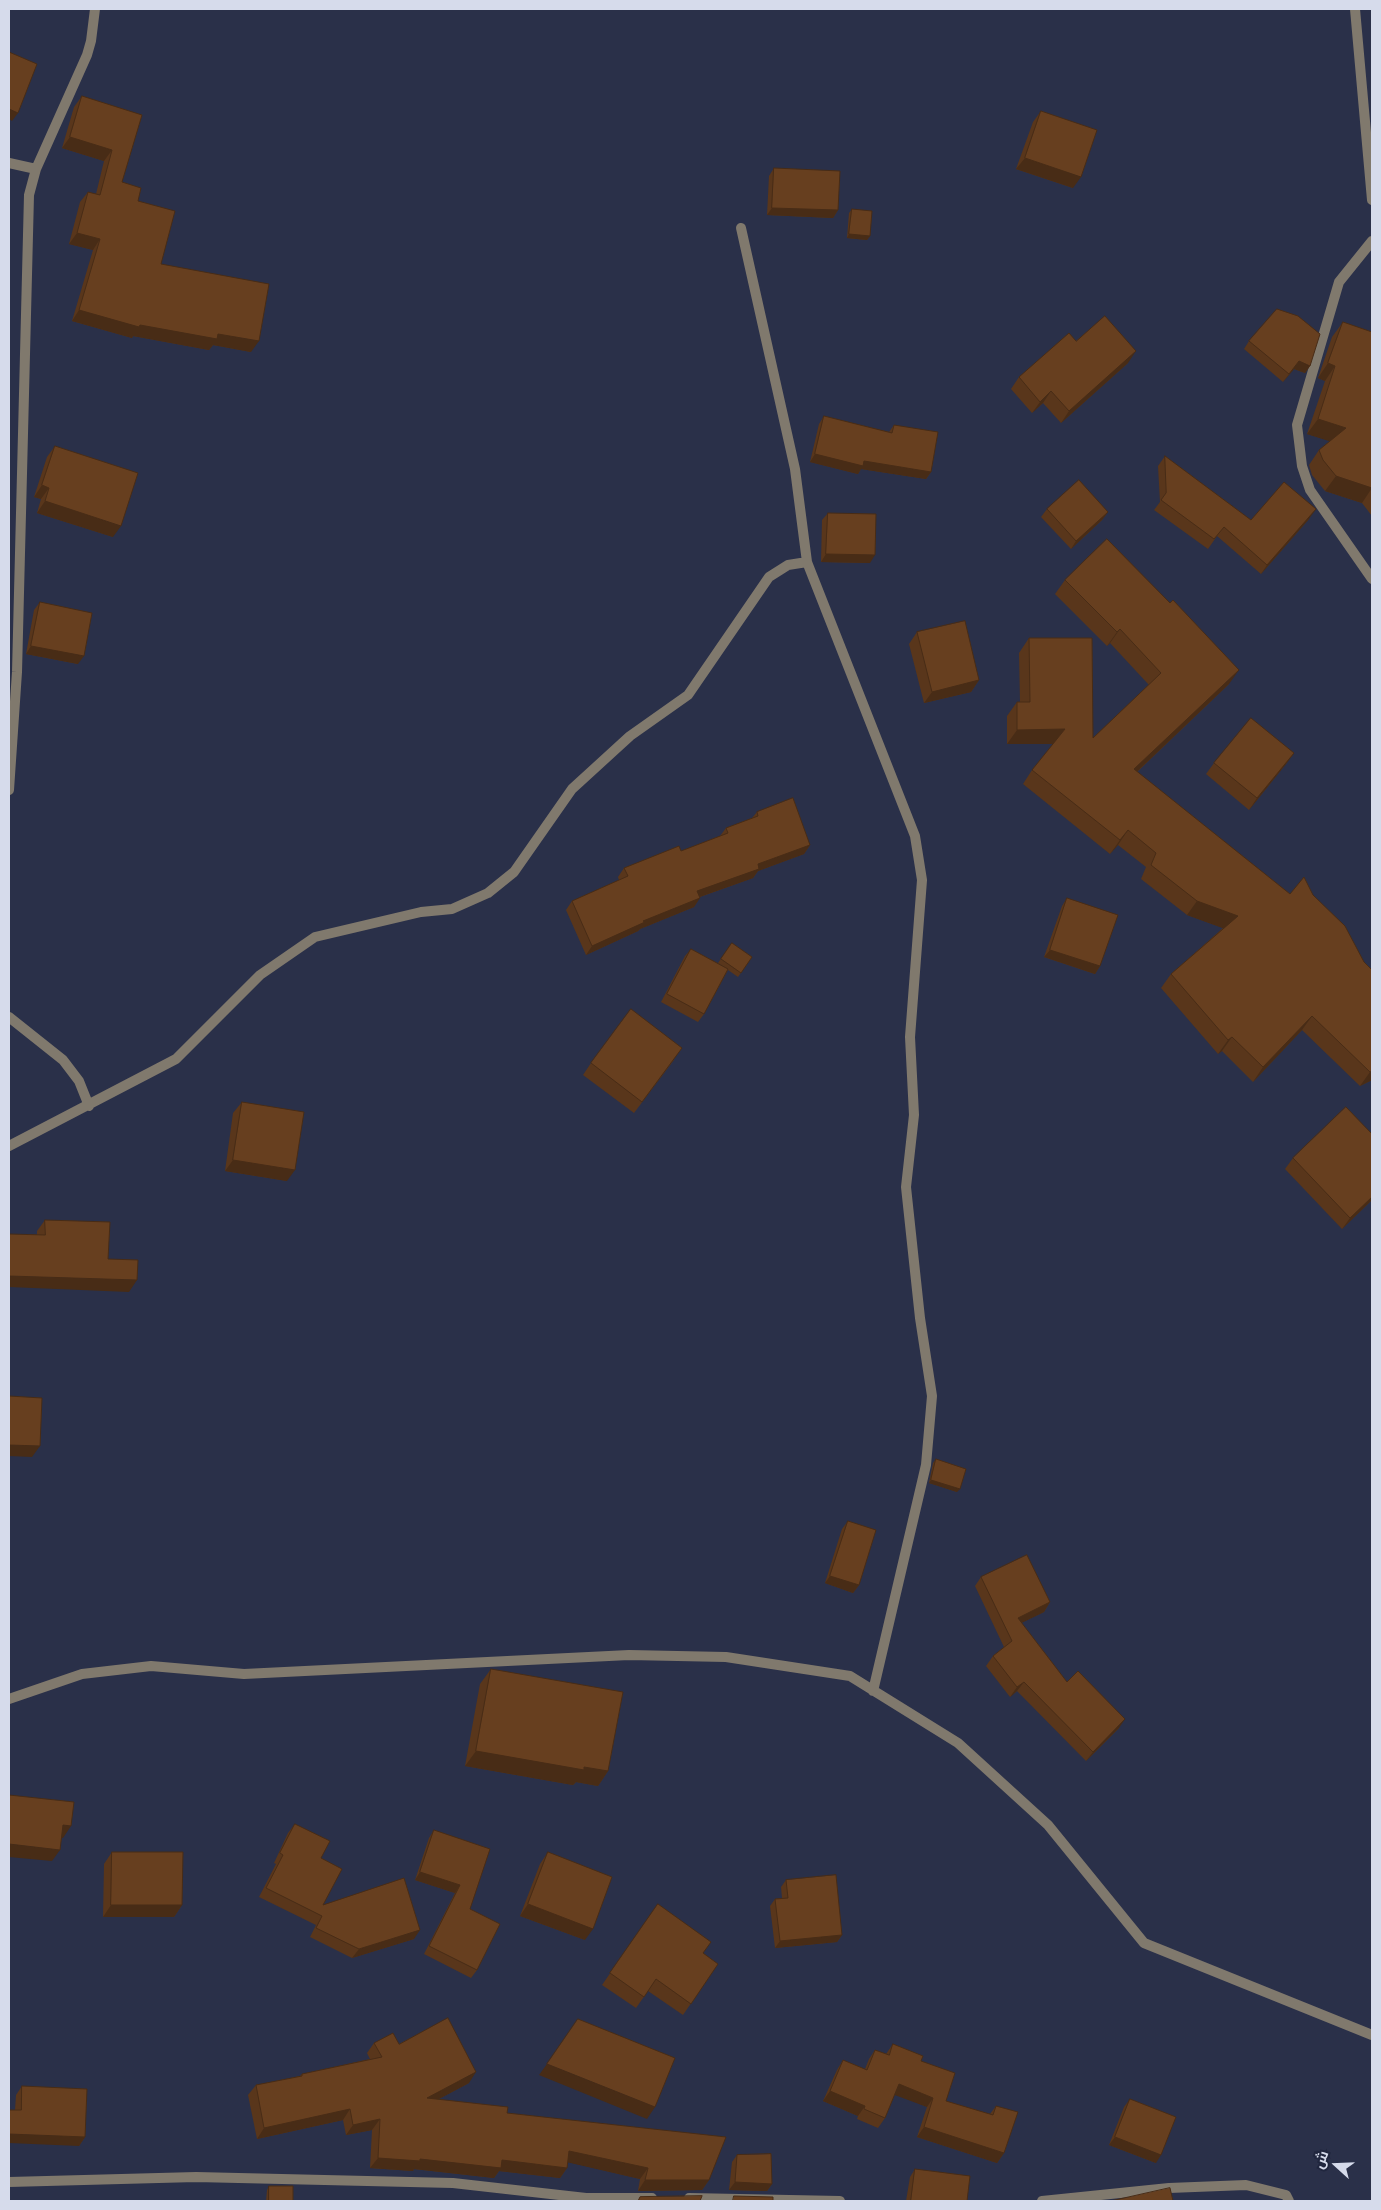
<!DOCTYPE html>
<meta charset="utf-8">
<style>
body{margin:0}
#map{position:relative;width:1381px;height:2210px;overflow:hidden;background:#2a3049;font-family:"Nunito Sans",Cairo,sans-serif}
canvas{display:block}
.frame{position:absolute;inset:0;border:10px solid #d6dbeb;pointer-events:none}
.north{position:absolute;left:1311px;top:2140px;width:50px;height:50px;-webkit-text-stroke:4px #20263e;paint-order:stroke;rotate:290deg;font-size:14px;font-weight:700;line-height:20px;text-align:center;color:#d6dbeb}
.north::after{content:'';display:block;margin:auto;width:18px;height:22px;background:#d6dbeb;clip-path:polygon(50% 0,100% 100%,50% 72%,0 100%)}
</style>
<div id="map">
<canvas width="1381" height="2210"></canvas>
<div class="frame"></div>
<div class="north">ش</div>
</div>
<script>
const g = document.querySelector('canvas').getContext('2d');
g.lineJoin = 'round';
function trace(path, color, width, dash) { g.strokeStyle = color; g.lineWidth = width; g.lineCap = dash ? 'butt' : 'round'; g.setLineDash(dash || []); g.stroke(path); }
function fillPath(path, color) { g.fillStyle = color; g.fill(path, 'evenodd'); }
trace(new Path2D(`
 M 1355,9 L 1372,200
 M 9,163 L 36,169
 M 741,228 L 795,469 L 807,562 L 915,836 L 922,880 L 910,1037 L 914,1115 L 906,1187 L 920,1318 L 932,1396 L 926,1465 L 873,1691
 M 1372,241 L 1339,282 L 1297,425 L 1302,466 L 1310,490 L 1372,579
 M 9,790 L 17,672 L 29,195 L 36,169 L 87,55 L 91,41 L 95,9
 M 9,1017 L 63,1060 L 79,1081 L 89,1106
 M 9,1146 L 176,1059 L 260,975 L 315,937 L 421,912 L 452,909 L 488,893 L 514,872 L 572,789 L 630,736 L 688,695 L 769,577 L 788,565 L 807,562
 M 9,1699 L 82,1674 L 151,1666 L 244,1674 L 629,1655 L 726,1657 L 850,1676 L 958,1743 L 1048,1825 L 1144,1943 L 1372,2035
 M 9,2182 L 196,2177 L 453,2183 L 586,2198 L 652,2198
 M 689,2198 L 840,2201
 M 1042,2201 L 1169,2188 L 1246,2185 L 1286,2195 L 1289,2201`), '#80796d', 10);
fillPath(new Path2D(`
 M 82,96 L 142,115 L 122,182 L 138,201 L 161,264 L 251,352 L 213,345 L 209,350 L 133,336 L 132,338 L 72,321 L 93,250 L 69,244 L 80,202 L 88,192 L 96,194 L 104,161 L 62,148 L 74,107 Z
 M 1041,111 L 1073,188 L 1016,169 L 1033,122 Z
 M 774,168 L 838,210 L 833,218 L 767,215 L 769,176 Z
 M 852,209 L 870,236 L 867,240 L 847,238 L 849,213 Z
 M 1343,322 L 1372,332 L 1372,516 L 1362,503 L 1325,491 L 1312,475 L 1309,465 L 1319,450 L 1330,441 L 1307,434 L 1325,381 L 1318,378 L 1332,337 Z
 M 1076,341 L 1128,363 L 1061,423 L 1043,403 L 1032,413 L 1011,389 L 1019,377 Z
 M 1249,341 L 1310,366 L 1305,373 L 1294,369 L 1283,382 L 1244,349 Z
 M 824,416 L 889,432 L 894,425 L 931,472 L 926,479 L 861,469 L 858,474 L 810,462 L 819,424 Z
 M 55,446 L 113,537 L 37,513 L 41,499 L 34,497 L 47,457 Z
 M 1165,456 L 1251,520 L 1309,519 L 1261,574 L 1217,536 L 1208,549 L 1154,510 L 1160,502 L 1158,466 Z
 M 1047,509 L 1108,512 L 1102,520 L 1071,549 L 1041,517 Z
 M 828,513 L 870,563 L 821,562 L 822,520 Z
 M 1065,580 L 1229,684 L 1137,772 L 1290,894 L 1313,895 L 1364,962 L 1372,970 L 1372,1080 L 1360,1086 L 1302,1030 L 1253,1082 L 1222,1051 L 1218,1054 L 1161,988 L 1171,974 L 1223,928 L 1187,915 L 1141,879 L 1146,867 L 1118,845 L 1110,854 L 1023,784 L 1032,770 L 1054,744 L 1007,744 L 1007,716 L 1017,702 L 1020,702 L 1019,653 L 1029,638 L 1093,738 L 1149,685 L 1110,643 L 1107,646 L 1055,594 Z
 M 40,602 L 78,664 L 26,654 L 34,610 Z
 M 917,632 L 979,680 L 971,692 L 924,703 L 909,644 Z
 M 1294,753 L 1286,764 L 1249,810 L 1206,774 L 1214,763 Z
 M 757,812 L 810,845 L 804,854 L 758,871 L 753,878 L 700,897 L 694,907 L 640,929 L 638,931 L 586,955 L 566,910 L 572,901 L 619,880 L 618,877 L 624,868 L 681,851 L 720,836 L 726,828 L 752,818 Z
 M 1067,898 L 1100,966 L 1095,974 L 1044,957 L 1062,906 Z
 M 732,943 L 752,957 L 738,977 L 728,970 L 704,1014 L 698,1022 L 661,1002 L 685,956 L 691,949 L 723,966 L 718,963 Z
 M 674,1060 L 634,1113 L 583,1075 L 591,1063 Z
 M 242,1102 L 287,1181 L 225,1171 L 233,1113 Z
 M 1293,1158 L 1372,1200 L 1342,1229 L 1285,1169 Z
 M 45,1220 L 129,1292 L 37,1235 L 37,1231 Z
 M 936,1459 L 957,1492 L 929,1483 L 933,1463 Z
 M 848,1521 L 859,1585 L 853,1593 L 825,1583 L 842,1529 Z
 M 981,1577 L 1050,1602 L 1044,1612 L 1021,1623 L 1067,1682 L 1119,1728 L 1086,1761 L 1017,1691 L 1010,1697 L 986,1666 L 993,1656 L 1004,1647 L 975,1586 Z
 M 491,1669 L 608,1771 L 598,1786 L 576,1782 L 573,1785 L 465,1766 L 480,1684 Z
 M 295,1824 L 321,1858 L 323,1905 L 414,1939 L 352,1958 L 310,1937 L 316,1925 L 259,1897 L 276,1864 L 274,1863 L 288,1833 Z
 M 434,1830 L 470,1909 L 477,1970 L 471,1978 L 424,1954 L 455,1893 L 415,1880 L 429,1838 Z
 M 112,1852 L 182,1905 L 174,1917 L 103,1917 L 104,1864 Z
 M 548,1852 L 585,1940 L 520,1916 L 540,1864 Z
 M 786,1880 L 842,1935 L 837,1942 L 775,1948 L 770,1906 L 775,1899 L 782,1898 L 781,1887 Z
 M 658,1904 L 703,1953 L 718,1964 L 683,2015 L 648,1991 L 636,2008 L 602,1985 Z
 M 374,2043 L 399,2044 L 469,2083 L 437,2100 L 507,2113 L 709,2180 L 702,2190 L 638,2191 L 640,2179 L 568,2162 L 567,2168 L 560,2178 L 499,2171 L 494,2178 L 414,2169 L 413,2171 L 370,2168 L 372,2130 L 346,2135 L 343,2120 L 257,2139 L 248,2095 L 256,2085 L 300,2076 L 302,2074 L 370,2059 L 367,2053 Z
 M 893,2044 L 921,2061 L 946,2101 L 990,2114 L 996,2106 L 1004,2153 L 997,2163 L 917,2137 L 927,2107 L 895,2094 L 885,2118 L 878,2128 L 857,2119 L 858,2116 L 823,2101 L 837,2070 L 843,2060 L 865,2069 L 869,2059 L 875,2050 L 886,2054 Z
 M 22,2086 L 85,2137 L 79,2146 L 15,2110 L 16,2095 Z
 M 1130,2099 L 1156,2163 L 1109,2145 L 1124,2107 Z
 M 737,2155 L 772,2184 L 767,2191 L 729,2190 L 732,2162 Z
 M 915,2169 L 967,2201 L 906,2201 L 910,2177 Z
 M 269,2186 L 293,2201 L 266,2201 L 267,2190 Z`), '#59361b');
fillPath(new Path2D(`
 M 9,109 L 18,113 L 12,121 L 9,119 Z
 M 70,137 L 112,150 L 104,161 L 62,148 Z
 M 1025,158 L 1081,177 L 1073,188 L 1016,169 Z
 M 772,208 L 838,210 L 833,218 L 767,215 Z
 M 77,233 L 100,239 L 93,250 L 69,244 Z
 M 849,234 L 870,236 L 867,240 L 847,238 Z
 M 79,310 L 140,325 L 218,334 L 259,341 L 251,352 L 213,345 L 209,350 L 133,336 L 132,338 L 72,321 Z
 M 1136,351 L 1128,363 L 1061,423 L 1069,411 Z
 M 1299,361 L 1310,366 L 1305,373 L 1294,369 L 1283,382 Z
 M 1328,363 L 1335,366 L 1325,381 L 1318,378 Z
 M 1051,391 L 1043,403 L 1032,413 L 1040,402 Z
 M 1318,419 L 1346,428 L 1335,443 L 1307,434 Z
 M 815,454 L 864,461 L 931,472 L 926,479 L 861,469 L 858,474 L 810,462 Z
 M 1336,476 L 1372,488 L 1362,503 L 1325,491 Z
 M 42,485 L 49,488 L 41,499 L 34,497 Z
 M 45,501 L 121,526 L 113,537 L 37,513 Z
 M 1316,509 L 1309,519 L 1261,574 L 1267,565 Z
 M 1108,512 L 1102,520 L 1071,549 L 1076,541 Z
 M 826,554 L 875,555 L 870,563 L 821,562 Z
 M 1120,629 L 1110,643 L 1107,646 L 1117,632 Z
 M 31,646 L 84,656 L 78,664 L 26,654 Z
 M 1239,670 L 1229,684 L 1124,784 L 1134,769 Z
 M 979,680 L 971,692 L 924,703 L 932,692 Z
 M 1065,729 L 1055,744 L 1007,744 L 1017,730 Z
 M 1294,753 L 1286,764 L 1249,810 L 1257,798 Z
 M 1128,830 L 1118,845 L 1110,854 L 1120,840 Z
 M 810,845 L 804,854 L 758,871 L 753,878 L 691,900 L 697,891 L 758,864 Z
 M 700,898 L 694,907 L 640,929 L 638,931 L 586,955 L 592,946 L 643,921 Z
 M 1197,901 L 1238,916 L 1228,930 L 1187,915 Z
 M 1050,950 L 1100,966 L 1095,974 L 1044,957 Z
 M 1312,1016 L 1302,1030 L 1253,1082 L 1263,1067 Z
 M 1232,1037 L 1222,1051 L 1218,1054 L 1228,1040 Z
 M 1372,1071 L 1372,1080 L 1360,1086 L 1370,1072 Z
 M 233,1160 L 295,1170 L 287,1181 L 225,1171 Z
 M 1372,1197 L 1372,1200 L 1342,1229 L 1350,1218 Z
 M 9,1276 L 137,1280 L 129,1292 L 9,1287 Z
 M 9,1445 L 40,1446 L 32,1457 L 9,1456 Z
 M 931,1480 L 960,1489 L 957,1492 L 929,1483 Z
 M 830,1576 L 859,1585 L 853,1593 L 825,1583 Z
 M 1050,1602 L 1044,1612 L 1011,1628 L 1018,1618 Z
 M 1024,1682 L 1017,1691 L 1010,1697 L 1017,1687 Z
 M 1125,1719 L 1119,1728 L 1086,1761 L 1093,1752 Z
 M 476,1751 L 584,1767 L 608,1771 L 598,1786 L 576,1782 L 573,1785 L 465,1766 Z
 M 63,1825 L 71,1826 L 63,1838 L 55,1837 Z
 M 9,1844 L 60,1850 L 52,1861 L 9,1857 Z
 M 420,1872 L 460,1885 L 455,1893 L 415,1880 Z
 M 528,1904 L 593,1929 L 585,1940 L 520,1916 Z
 M 111,1905 L 182,1905 L 174,1917 L 103,1917 Z
 M 420,1930 L 414,1939 L 352,1958 L 359,1949 Z
 M 842,1935 L 837,1942 L 775,1948 L 780,1941 Z
 M 547,2064 L 655,2107 L 647,2119 L 539,2075 Z
 M 476,2072 L 469,2083 L 420,2109 L 427,2098 Z
 M 899,2084 L 933,2098 L 927,2107 L 892,2094 Z
 M 830,2091 L 865,2106 L 858,2116 L 823,2101 Z
 M 350,2109 L 343,2120 L 257,2139 L 264,2128 Z
 M 380,2119 L 372,2130 L 346,2135 L 353,2125 Z
 M 924,2127 L 1004,2153 L 997,2163 L 917,2137 Z
 M 9,2134 L 85,2137 L 79,2146 L 9,2143 Z
 M 1115,2137 L 1161,2155 L 1156,2163 L 1109,2145 Z
 M 569,2151 L 648,2168 L 640,2179 L 562,2161 Z
 M 378,2158 L 502,2160 L 567,2168 L 560,2178 L 499,2171 L 494,2178 L 414,2169 L 413,2171 L 370,2168 Z
 M 645,2180 L 709,2180 L 702,2190 L 638,2191 Z
 M 735,2182 L 772,2184 L 767,2191 L 729,2190 Z`), '#482c16');
const building = new Path2D(`
 M 9,52 L 37,64 L 18,113 L 9,109 Z
 M 82,96 L 142,115 L 122,182 L 141,188 L 138,201 L 175,211 L 161,264 L 269,284 L 259,341 L 218,334 L 217,339 L 140,325 L 139,327 L 79,310 L 100,239 L 77,233 L 88,192 L 100,195 L 112,150 L 70,137 Z
 M 1041,111 L 1097,130 L 1081,177 L 1025,158 Z
 M 774,168 L 840,171 L 838,210 L 772,208 Z
 M 852,209 L 872,211 L 870,236 L 849,234 Z
 M 1277,309 L 1298,316 L 1320,334 L 1310,366 L 1299,361 L 1289,374 L 1249,341 Z
 M 1105,316 L 1136,351 L 1069,411 L 1051,391 L 1040,402 L 1019,377 L 1069,333 L 1076,341 Z
 M 1343,322 L 1372,332 L 1372,488 L 1336,476 L 1323,460 L 1319,450 L 1346,428 L 1318,419 L 1335,366 L 1328,363 Z
 M 824,416 L 892,433 L 894,425 L 938,432 L 931,472 L 864,461 L 863,466 L 815,454 Z
 M 55,446 L 138,473 L 121,526 L 45,501 L 49,488 L 42,485 Z
 M 1165,456 L 1251,520 L 1284,482 L 1316,509 L 1267,565 L 1224,527 L 1214,539 L 1161,500 L 1166,493 Z
 M 1079,480 L 1108,512 L 1076,541 L 1047,509 Z
 M 828,513 L 876,514 L 875,555 L 826,554 Z
 M 1107,539 L 1170,603 L 1173,600 L 1239,670 L 1134,769 L 1290,894 L 1304,877 L 1313,895 L 1345,926 L 1364,962 L 1372,970 L 1372,1071 L 1370,1072 L 1312,1016 L 1263,1067 L 1232,1037 L 1228,1040 L 1171,974 L 1238,916 L 1197,901 L 1151,865 L 1156,853 L 1128,830 L 1120,840 L 1032,770 L 1065,729 L 1017,730 L 1017,702 L 1030,702 L 1029,638 L 1092,638 L 1093,738 L 1161,673 L 1120,629 L 1117,632 L 1065,580 Z
 M 40,602 L 92,613 L 84,656 L 31,646 Z
 M 965,621 L 979,680 L 932,692 L 917,632 Z
 M 1251,718 L 1294,753 L 1257,798 L 1214,763 Z
 M 793,798 L 810,845 L 758,864 L 759,869 L 697,891 L 700,898 L 643,921 L 645,922 L 592,946 L 572,901 L 628,876 L 624,868 L 679,846 L 681,851 L 728,833 L 726,828 L 758,816 L 757,812 Z
 M 1067,898 L 1118,915 L 1100,966 L 1050,950 Z
 M 732,943 L 752,957 L 741,973 L 721,959 Z
 M 691,949 L 728,969 L 704,1014 L 667,994 Z
 M 631,1009 L 682,1048 L 642,1102 L 591,1063 Z
 M 242,1102 L 304,1112 L 295,1170 L 233,1160 Z
 M 1346,1107 L 1372,1134 L 1372,1197 L 1350,1218 L 1293,1158 Z
 M 45,1220 L 110,1222 L 108,1259 L 138,1260 L 137,1280 L 9,1276 L 9,1234 L 45,1235 Z
 M 9,1396 L 42,1398 L 40,1446 L 9,1445 Z
 M 936,1459 L 966,1469 L 960,1489 L 931,1480 Z
 M 848,1521 L 876,1530 L 859,1585 L 830,1576 Z
 M 1027,1555 L 1050,1602 L 1018,1618 L 1067,1682 L 1078,1671 L 1125,1719 L 1093,1752 L 1024,1682 L 1017,1687 L 993,1656 L 1012,1641 L 981,1577 Z
 M 491,1669 L 623,1692 L 608,1771 L 584,1767 L 584,1770 L 476,1751 Z
 M 9,1795 L 74,1802 L 71,1826 L 63,1825 L 60,1850 L 9,1844 Z
 M 295,1824 L 330,1841 L 321,1858 L 342,1869 L 323,1905 L 404,1878 L 420,1930 L 359,1949 L 316,1928 L 322,1916 L 266,1888 L 283,1855 L 280,1853 Z
 M 434,1830 L 490,1849 L 470,1909 L 500,1924 L 477,1970 L 429,1946 L 460,1885 L 420,1872 Z
 M 112,1852 L 183,1852 L 182,1905 L 111,1905 Z
 M 548,1852 L 612,1877 L 593,1929 L 528,1904 Z
 M 836,1875 L 842,1935 L 780,1941 L 775,1899 L 788,1898 L 786,1880 Z
 M 658,1904 L 711,1942 L 703,1953 L 718,1964 L 691,2004 L 656,1979 L 644,1997 L 610,1973 Z
 M 448,2018 L 476,2072 L 427,2098 L 508,2107 L 507,2113 L 726,2137 L 709,2180 L 645,2180 L 648,2168 L 569,2151 L 567,2168 L 502,2160 L 501,2168 L 420,2159 L 420,2161 L 378,2158 L 380,2119 L 353,2125 L 350,2109 L 264,2128 L 256,2085 L 302,2076 L 302,2074 L 382,2057 L 374,2043 L 393,2033 L 399,2044 Z
 M 578,2019 L 675,2058 L 655,2107 L 547,2064 Z
 M 893,2044 L 923,2056 L 921,2061 L 955,2073 L 946,2101 L 993,2115 L 996,2106 L 1018,2112 L 1004,2153 L 924,2127 L 933,2098 L 899,2084 L 885,2118 L 864,2109 L 865,2106 L 830,2091 L 843,2060 L 867,2070 L 875,2050 L 889,2055 Z
 M 22,2086 L 87,2089 L 85,2137 L 9,2134 L 9,2110 L 21,2110 Z
 M 1130,2099 L 1176,2117 L 1161,2155 L 1115,2137 Z
 M 771,2154 L 772,2184 L 735,2182 L 737,2155 Z
 M 915,2169 L 970,2176 L 967,2201 L 911,2201 Z
 M 269,2186 L 293,2186 L 293,2201 L 269,2201 Z
 M 1170,2188 L 1173,2201 L 1111,2201 Z
 M 702,2196 L 700,2201 L 638,2201 L 640,2197 Z
 M 734,2196 L 773,2197 L 773,2201 L 733,2201 Z`);
fillPath(building, '#673f1f');
trace(building, '#482c16', 1);
</script>
